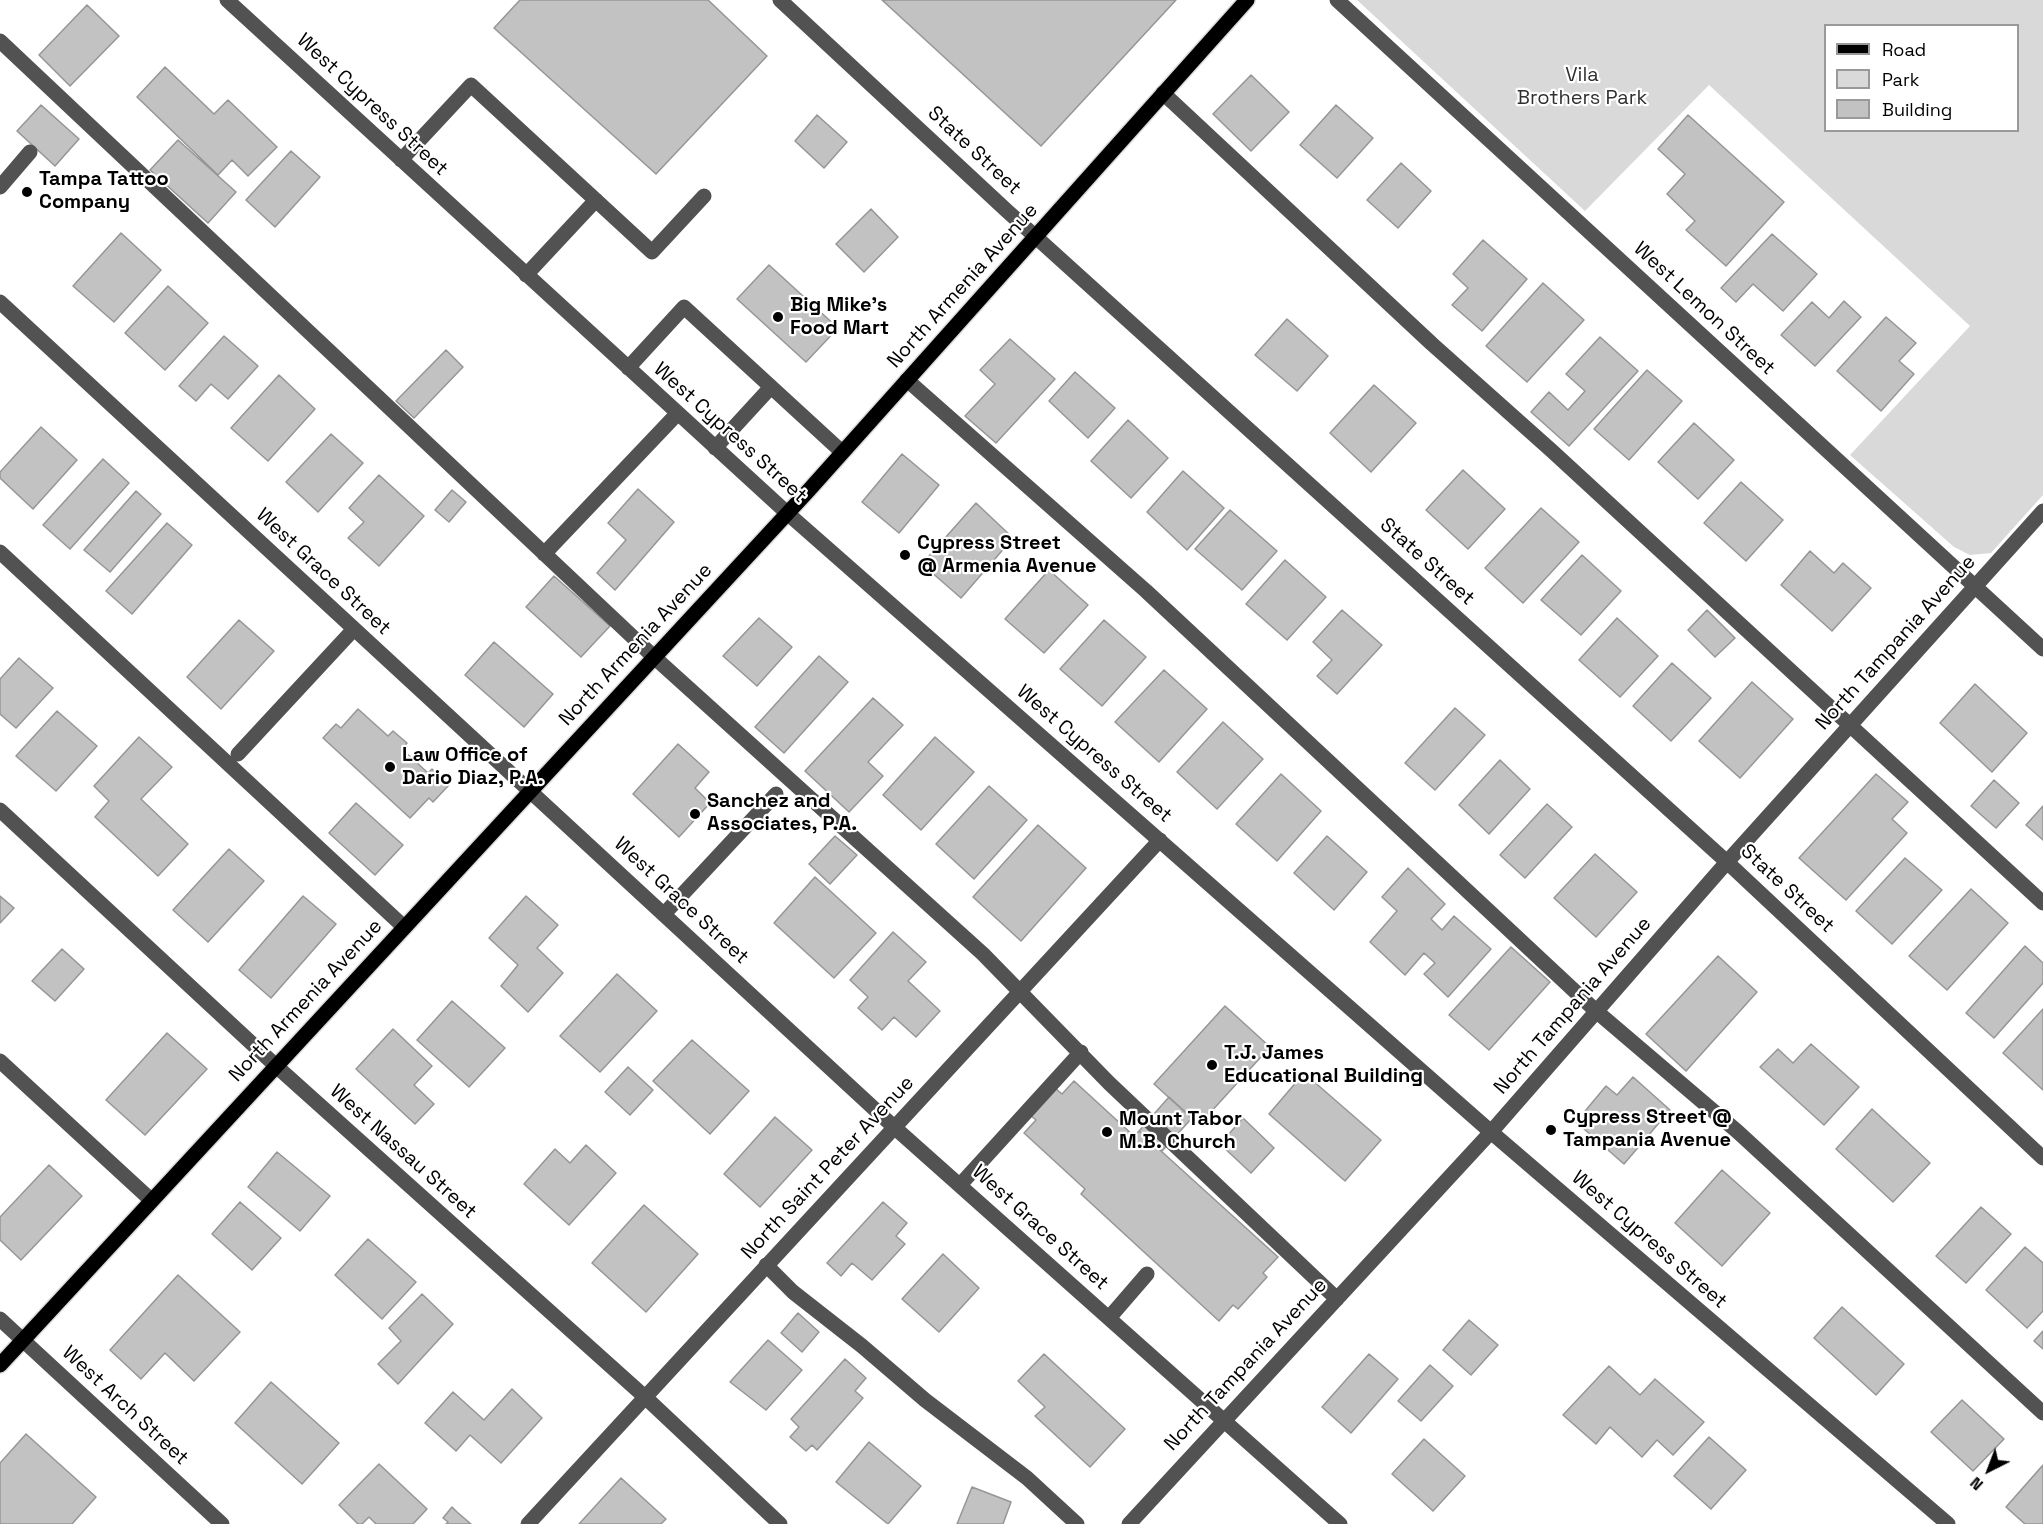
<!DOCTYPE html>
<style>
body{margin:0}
#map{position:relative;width:2043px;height:1524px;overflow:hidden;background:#fff;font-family:"Space Grotesk",sans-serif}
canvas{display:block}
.legend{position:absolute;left:1824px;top:24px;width:195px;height:108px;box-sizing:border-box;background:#fff;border:2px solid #999;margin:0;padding:8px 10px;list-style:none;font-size:18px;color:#000}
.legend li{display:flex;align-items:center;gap:12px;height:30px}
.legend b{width:30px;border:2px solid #999}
.north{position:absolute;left:1959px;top:1440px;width:60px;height:60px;-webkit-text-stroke:4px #fff;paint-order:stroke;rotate:222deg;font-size:16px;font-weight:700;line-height:24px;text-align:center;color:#000}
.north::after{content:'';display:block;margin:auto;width:21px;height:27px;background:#000;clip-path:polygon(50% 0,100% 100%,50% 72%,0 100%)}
</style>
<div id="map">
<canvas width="2043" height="1524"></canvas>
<ul class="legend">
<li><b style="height:8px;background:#000"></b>Road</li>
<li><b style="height:16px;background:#d9d9d9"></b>Park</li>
<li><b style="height:16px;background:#c2c2c2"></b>Building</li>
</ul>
<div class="north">N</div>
</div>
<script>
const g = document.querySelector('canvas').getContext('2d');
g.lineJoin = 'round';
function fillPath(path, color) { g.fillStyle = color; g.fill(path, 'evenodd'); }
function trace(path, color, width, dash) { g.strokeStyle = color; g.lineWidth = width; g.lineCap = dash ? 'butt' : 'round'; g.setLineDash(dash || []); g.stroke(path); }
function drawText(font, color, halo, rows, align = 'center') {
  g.font = font + ' "Space Grotesk",sans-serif'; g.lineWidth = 4.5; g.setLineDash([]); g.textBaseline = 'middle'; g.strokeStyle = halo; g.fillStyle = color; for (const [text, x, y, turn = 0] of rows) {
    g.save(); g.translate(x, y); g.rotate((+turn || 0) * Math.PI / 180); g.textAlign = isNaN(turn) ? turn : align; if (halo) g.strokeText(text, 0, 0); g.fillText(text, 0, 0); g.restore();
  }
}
fillPath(new Path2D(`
 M 1357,0 L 2043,0 L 2043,495 L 1991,553 L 1970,555 L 1954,547 L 1850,455 L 1970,326 L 1709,85 L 1585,211 ZM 1826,26 L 2018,26 L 2018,130 L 1826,130 Z`), '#d9d9d9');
const building = new Path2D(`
 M 520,0 L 708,0 L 767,56 L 656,174 L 494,28 Z
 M 882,0 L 1176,0 L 1041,146 Z
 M 87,5 L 119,36 L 70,86 L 39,55 Z
 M 165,67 L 214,114 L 228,100 L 277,147 L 248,176 L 232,160 L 218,175 L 137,97 Z
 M 1251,75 L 1289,112 L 1251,151 L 1213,114 Z
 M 41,105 L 79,139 L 55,166 L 17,131 Z
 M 1336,105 L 1373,138 L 1337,178 L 1300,145 Z
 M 817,115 L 847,142 L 824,168 L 795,141 Z
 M 1688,115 L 1784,202 L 1726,266 L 1686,230 L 1695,221 L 1667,194 L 1685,174 L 1658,149 Z
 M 178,140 L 236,192 L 208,223 L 150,170 Z
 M 291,151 L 320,177 L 275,227 L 246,200 Z
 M 1401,163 L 1431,191 L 1398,228 L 1367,200 Z
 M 871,209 L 898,237 L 864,272 L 836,244 Z
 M 121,233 L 161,270 L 114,322 L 73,286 Z
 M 1772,234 L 1817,274 L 1783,311 L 1753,284 L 1736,302 L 1721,288 Z
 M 1483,240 L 1527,279 L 1482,331 L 1452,305 L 1468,288 L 1453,274 Z
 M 769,265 L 838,328 L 806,362 L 737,299 Z
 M 1543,283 L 1584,320 L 1527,382 L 1486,346 Z
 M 168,286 L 208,323 L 165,370 L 125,333 Z
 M 1844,301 L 1861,317 L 1815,366 L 1781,335 L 1812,302 L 1829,318 Z
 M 1886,317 L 1916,343 L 1899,361 L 1914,374 L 1881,411 L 1837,371 Z
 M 1287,319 L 1328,356 L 1297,391 L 1255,355 Z
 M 224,336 L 258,366 L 228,399 L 211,384 L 196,401 L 179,386 Z
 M 1600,337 L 1638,371 L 1569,446 L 1531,412 L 1549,392 L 1568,410 L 1585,391 L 1566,374 Z
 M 1010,339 L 1055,379 L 996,443 L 965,416 L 995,384 L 980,370 Z
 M 446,350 L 463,367 L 414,418 L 396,401 Z
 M 1647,370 L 1682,401 L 1629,460 L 1594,429 Z
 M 1075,372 L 1115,408 L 1088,438 L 1049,401 Z
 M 279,375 L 315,409 L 268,461 L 231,428 Z
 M 1374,385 L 1416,423 L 1371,472 L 1330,433 Z
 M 1128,420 L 1168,458 L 1131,498 L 1091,461 Z
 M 1694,423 L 1734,460 L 1698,499 L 1658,462 Z
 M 41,427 L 77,460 L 33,509 L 0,478 L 0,472 Z
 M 331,434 L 363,463 L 318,512 L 286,482 Z
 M 902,454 L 939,485 L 899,533 L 862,502 Z
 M 103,459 L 129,483 L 70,549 L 43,525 Z
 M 1463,470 L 1505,509 L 1468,549 L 1426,510 Z
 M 1183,471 L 1224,508 L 1187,550 L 1147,512 Z
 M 379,475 L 424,516 L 379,566 L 348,538 L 364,522 L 349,508 Z
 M 1741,482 L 1783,520 L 1746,561 L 1704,523 Z
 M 638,489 L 674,522 L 615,590 L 597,573 L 626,540 L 608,523 Z
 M 452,490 L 466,502 L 449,522 L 435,510 Z
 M 136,491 L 161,514 L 110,572 L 84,550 Z
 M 976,503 L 1013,538 L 961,598 L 922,564 Z
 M 1541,508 L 1579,542 L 1523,603 L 1485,568 Z
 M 1230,510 L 1277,551 L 1242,590 L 1195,549 Z
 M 167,523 L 192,545 L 132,614 L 106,591 Z
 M 1810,551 L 1834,573 L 1843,563 L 1871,588 L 1832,631 L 1781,585 Z
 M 1582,555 L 1621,591 L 1581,635 L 1541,600 Z
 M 1285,560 L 1326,597 L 1287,640 L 1246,604 Z
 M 1049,570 L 1088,605 L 1044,653 L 1005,619 Z
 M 554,576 L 610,626 L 581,657 L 526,607 Z
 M 1342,610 L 1382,645 L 1337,694 L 1317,676 L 1332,660 L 1313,642 Z
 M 1707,610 L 1735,638 L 1715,657 L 1688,630 Z
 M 759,618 L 792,647 L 757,686 L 723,656 Z
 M 1617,618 L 1658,656 L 1620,697 L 1579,660 Z
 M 239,620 L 274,651 L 221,709 L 187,677 Z
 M 1104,620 L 1146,657 L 1102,706 L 1060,669 Z
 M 494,642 L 553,694 L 524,727 L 465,675 Z
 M 819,656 L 848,682 L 784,753 L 755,727 Z
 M 19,658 L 53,688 L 16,728 L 0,714 L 0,679 Z
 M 1672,663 L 1711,698 L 1671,741 L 1633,706 Z
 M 1164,670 L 1207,709 L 1159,762 L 1115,722 Z
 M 1752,682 L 1793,719 L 1740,778 L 1699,741 Z
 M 1975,684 L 2027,733 L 1992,772 L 1940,723 Z
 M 873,698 L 903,725 L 868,762 L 883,776 L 849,812 L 805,771 Z
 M 1455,708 L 1485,735 L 1435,790 L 1405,763 Z
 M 358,709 L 388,736 L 393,731 L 407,743 L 402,749 L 428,773 L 432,769 L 449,785 L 433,802 L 429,798 L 410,818 L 323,738 L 336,724 L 341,728 Z
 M 57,711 L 97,746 L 56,791 L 16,756 Z
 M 1223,722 L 1263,759 L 1217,809 L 1177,772 Z
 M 139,737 L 172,767 L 141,799 L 188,844 L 158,876 L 95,817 L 109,801 L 94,786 Z
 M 935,737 L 974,772 L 921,830 L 883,795 Z
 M 678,744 L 709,772 L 695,788 L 710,803 L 679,837 L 633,794 Z
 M 1500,760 L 1530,789 L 1489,834 L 1459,805 Z
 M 1281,774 L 1321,811 L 1277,861 L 1236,824 Z
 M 1876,774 L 1908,802 L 1892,819 L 1907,833 L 1846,900 L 1799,858 Z
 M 1994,780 L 2019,803 L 1996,828 L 1971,806 Z
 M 989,786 L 1027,820 L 974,879 L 936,844 Z
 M 356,803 L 403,845 L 375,875 L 329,833 Z
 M 1547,804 L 1572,827 L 1525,878 L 1500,855 Z
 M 2043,806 L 2043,840 L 2026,825 Z
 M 1038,825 L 1086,868 L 1021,941 L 973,897 Z
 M 835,836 L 857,855 L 830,884 L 809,864 Z
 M 1327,836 L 1367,872 L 1334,910 L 1294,873 Z
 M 229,849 L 264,881 L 208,942 L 173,910 Z
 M 1595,854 L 1637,892 L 1596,937 L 1554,898 Z
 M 1905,858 L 1942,890 L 1892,944 L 1856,911 Z
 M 1408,868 L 1445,904 L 1431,919 L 1442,930 L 1454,916 L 1491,949 L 1448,997 L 1424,974 L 1435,963 L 1424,953 L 1405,975 L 1370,942 L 1397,911 L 1382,897 Z
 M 815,877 L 876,933 L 834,978 L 774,923 Z
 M 1971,889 L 2008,923 L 1947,990 L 1909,956 Z
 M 0,896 L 14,908 L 0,923 Z
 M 303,896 L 336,924 L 271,998 L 239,970 Z
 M 526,896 L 558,925 L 537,948 L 563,973 L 528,1012 L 501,986 L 518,965 L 489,938 Z
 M 893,932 L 926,962 L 908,981 L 940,1011 L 916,1037 L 894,1017 L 882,1030 L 858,1008 L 868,997 L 850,980 Z
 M 2025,946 L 2043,963 L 2043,983 L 1994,1038 L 1966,1013 Z
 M 1511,947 L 1550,982 L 1489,1050 L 1449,1015 Z
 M 62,949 L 84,969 L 55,1001 L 32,981 Z
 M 1718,956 L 1757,992 L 1686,1071 L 1646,1034 Z
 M 617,974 L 657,1011 L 600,1072 L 560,1036 Z
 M 452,1001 L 505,1048 L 469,1087 L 417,1040 Z
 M 1225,1006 L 1270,1047 L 1199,1125 L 1154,1084 Z
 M 2043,1009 L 2043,1090 L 2003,1053 Z
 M 393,1029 L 432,1066 L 414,1085 L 434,1104 L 415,1124 L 356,1069 Z
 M 167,1033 L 207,1069 L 145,1135 L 106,1100 Z
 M 692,1040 L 749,1091 L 710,1134 L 653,1081 Z
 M 1811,1044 L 1859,1087 L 1824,1125 L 1760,1067 L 1778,1049 L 1793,1063 Z
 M 628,1067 L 653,1090 L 630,1115 L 605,1092 Z
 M 1304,1073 L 1381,1140 L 1345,1181 L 1269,1114 Z
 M 1633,1077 L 1670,1110 L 1624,1164 L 1576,1122 L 1606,1086 L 1617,1095 Z
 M 1074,1081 L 1134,1136 L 1139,1131 L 1278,1257 L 1263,1273 L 1267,1277 L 1238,1309 L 1233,1305 L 1219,1321 L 1081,1194 L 1085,1189 L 1024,1133 L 1036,1120 L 1030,1115 L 1055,1088 L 1062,1094 Z
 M 1169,1097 L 1192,1118 L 1162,1151 L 1139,1131 Z
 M 1872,1109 L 1930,1163 L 1893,1202 L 1836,1149 Z
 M 775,1117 L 812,1150 L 760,1207 L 724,1174 Z
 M 1243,1118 L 1274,1148 L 1251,1173 L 1220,1144 Z
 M 586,1145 L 616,1173 L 569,1225 L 524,1184 L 555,1149 L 570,1163 Z
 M 277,1152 L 330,1196 L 300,1231 L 248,1187 Z
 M 49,1165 L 82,1196 L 21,1260 L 0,1240 L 0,1217 Z
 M 1722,1170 L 1770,1213 L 1722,1266 L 1675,1223 Z
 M 240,1202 L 281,1238 L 252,1270 L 212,1234 Z
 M 883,1202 L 907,1223 L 896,1236 L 905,1244 L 872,1280 L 852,1263 L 841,1276 L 827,1263 Z
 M 644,1205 L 698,1254 L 646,1312 L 592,1263 Z
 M 1981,1207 L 2011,1234 L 1966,1283 L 1936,1256 Z
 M 368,1239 L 416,1282 L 382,1319 L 335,1275 Z
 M 2025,1247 L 2043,1263 L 2043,1311 L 2027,1328 L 1986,1290 Z
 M 943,1254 L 979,1288 L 939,1332 L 902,1299 Z
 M 178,1275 L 240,1332 L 194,1381 L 165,1353 L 141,1379 L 110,1350 Z
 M 422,1294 L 453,1324 L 398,1384 L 378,1364 L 401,1341 L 389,1328 Z
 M 1842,1307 L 1904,1364 L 1876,1395 L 1814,1338 Z
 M 798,1313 L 819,1332 L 802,1352 L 781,1333 Z
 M 1469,1320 L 1498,1345 L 1471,1375 L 1443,1350 Z
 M 2043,1331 L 2043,1349 L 2034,1341 Z
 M 768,1340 L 802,1370 L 766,1410 L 730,1382 Z
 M 1044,1354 L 1125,1429 L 1090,1467 L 1035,1416 L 1045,1407 L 1018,1381 Z
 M 1369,1354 L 1398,1379 L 1351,1433 L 1322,1407 Z
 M 845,1359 L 866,1378 L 855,1391 L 863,1398 L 817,1450 L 812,1445 L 806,1451 L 790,1437 L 799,1427 L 791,1419 Z
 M 1430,1365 L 1453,1386 L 1421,1421 L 1398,1401 Z
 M 1609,1366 L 1640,1395 L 1655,1379 L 1704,1422 L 1673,1455 L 1657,1440 L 1642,1457 L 1610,1427 L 1596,1444 L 1563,1415 Z
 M 271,1382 L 339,1443 L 302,1484 L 235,1423 Z
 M 512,1389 L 542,1418 L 501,1463 L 470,1435 L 456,1451 L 425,1423 L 453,1392 L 484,1420 Z
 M 1962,1400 L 2004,1439 L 1973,1471 L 1931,1432 Z
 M 26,1434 L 96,1497 L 72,1524 L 0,1524 L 0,1463 Z
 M 1709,1437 L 1746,1470 L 1711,1509 L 1674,1476 Z
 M 1424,1439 L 1465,1476 L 1433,1511 L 1392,1474 Z
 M 869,1442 L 921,1486 L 888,1524 L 836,1482 Z
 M 379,1464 L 427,1509 L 413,1524 L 376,1524 L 369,1517 L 362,1524 L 358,1524 L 339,1505 Z
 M 2043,1465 L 2043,1524 L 2025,1524 L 2006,1507 Z
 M 621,1478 L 666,1519 L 661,1524 L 579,1524 Z
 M 972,1487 L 1011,1502 L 1003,1524 L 957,1524 Z
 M 452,1507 L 457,1512 L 471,1524 L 446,1524 L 448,1522 L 443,1518 Z`);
fillPath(building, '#c2c2c2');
trace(building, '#969696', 1.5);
const major = new Path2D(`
 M 0,1365 L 809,490 L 1247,0`);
trace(major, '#dbdbdb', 18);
trace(new Path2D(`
 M 227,0 L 786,512 L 1491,1132 L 1948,1524
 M 780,0 L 1006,210 L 1727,862 L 2043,1158
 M 1337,0 L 2043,649
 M 0,41 L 654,657 L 983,954 L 1109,1083 L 1337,1299
 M 1163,93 L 1432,344 L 1552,451 L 2043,903
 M 401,160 L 471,85 L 652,252 L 704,196
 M 0,187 L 30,152
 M 526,275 L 596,200
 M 0,302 L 894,1127 L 1340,1524
 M 628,368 L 684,307 L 842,452
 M 907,380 L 1146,591 L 1596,1011 L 1738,1132 L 2043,1413
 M 715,448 L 771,387
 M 0,552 L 404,927
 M 544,554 L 677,414
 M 238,754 L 354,629
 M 0,810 L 275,1065 L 645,1397 L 780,1524
 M 665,913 L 776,794
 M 0,1061 L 151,1200
 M 960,1185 L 1081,1052
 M 766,1265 L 793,1292 L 862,1346 L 925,1400 L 1027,1478 L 1077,1524
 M 1109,1318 L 1147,1274
 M 0,1319 L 222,1524
 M 528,1524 L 1160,840
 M 1129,1524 L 1491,1132 L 1727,862 L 2043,511`), '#525252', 15);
trace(major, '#000', 15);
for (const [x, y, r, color] of [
 [27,192,6,"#000"],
 [778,317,6,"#000"],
 [905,555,6,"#000"],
 [390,767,6,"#000"],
 [695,814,6,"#000"],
 [1212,1065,6,"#000"],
 [1551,1130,6,"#000"],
 [1107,1132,6,"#000"]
]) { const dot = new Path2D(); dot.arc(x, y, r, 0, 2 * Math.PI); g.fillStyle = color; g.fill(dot); trace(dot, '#fff', 2); }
drawText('20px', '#303030', '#fff', [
 ["Vila",1582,76],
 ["Brothers Park",1582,99]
]);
drawText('20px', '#000', '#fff', [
 ["West Cypress Street",372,105,43],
 ["State Street",974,151,43],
 ["North Armenia Avenue",963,286,-48],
 ["West Lemon Street",1704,309,43],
 ["West Cypress Street",730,433,42],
 ["State Street",1427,562,42],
 ["West Grace Street",323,572,43],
 ["North Tampania Avenue",1896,643,-48],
 ["North Armenia Avenue",636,645,-47],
 ["West Cypress Street",1094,754,41],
 ["State Street",1787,889,43],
 ["West Grace Street",681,901,43],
 ["North Armenia Avenue",306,1001,-47],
 ["North Tampania Avenue",1573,1006,-49],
 ["West Nassau Street",403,1152,42],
 ["North Saint Peter Avenue",828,1168,-47],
 ["West Grace Street",1040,1228,42],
 ["West Cypress Street",1649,1240,41],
 ["North Tampania Avenue",1246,1365,-47],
 ["West Arch Street",125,1406,43]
]);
drawText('bold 20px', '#000', '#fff', [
 ["Tampa Tattoo",39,180],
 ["Company",39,203],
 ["Big Mike's",790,306],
 ["Food Mart",790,329],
 ["Cypress Street",917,544],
 ["@ Armenia Avenue",917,567],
 ["Law Office of",402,756],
 ["Dario Diaz, P.A.",402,779],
 ["Sanchez and",707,802],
 ["Associates, P.A.",707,825],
 ["T.J. James",1224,1054],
 ["Educational Building",1224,1077],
 ["Cypress Street @",1563,1118],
 ["Tampania Avenue",1563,1141],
 ["Mount Tabor",1119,1120],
 ["M.B. Church",1119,1143]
], 'left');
</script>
